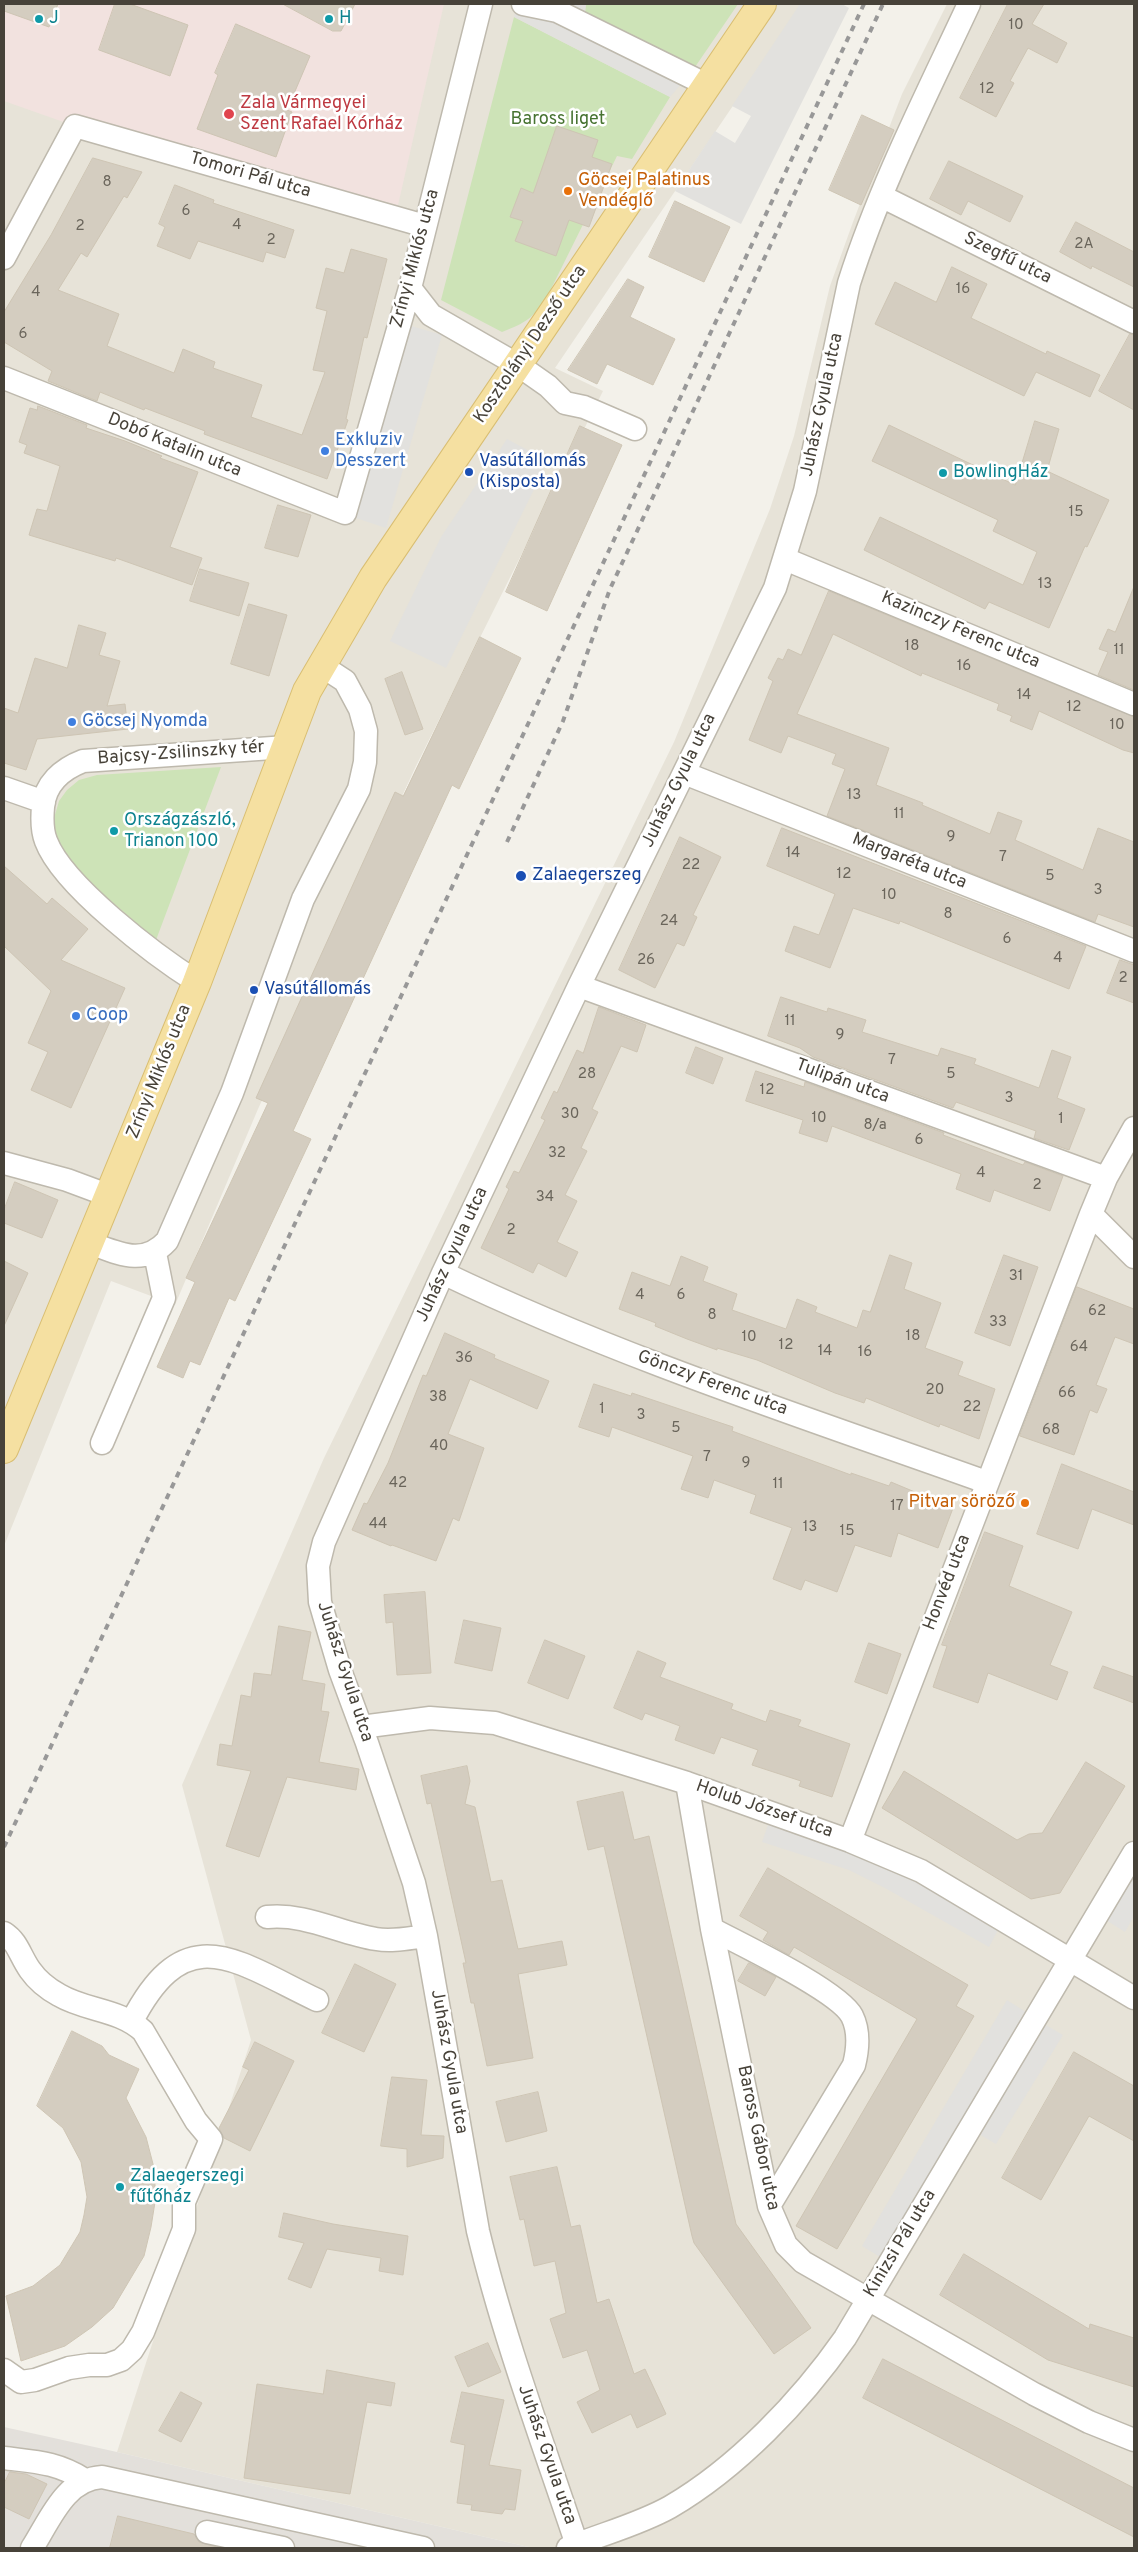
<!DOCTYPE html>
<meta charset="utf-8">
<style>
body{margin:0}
#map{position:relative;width:1138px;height:2552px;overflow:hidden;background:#f3f1ea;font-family:Overpass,sans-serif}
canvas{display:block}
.frame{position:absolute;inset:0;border:5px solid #474239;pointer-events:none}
</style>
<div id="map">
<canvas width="1138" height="2552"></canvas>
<div class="frame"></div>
</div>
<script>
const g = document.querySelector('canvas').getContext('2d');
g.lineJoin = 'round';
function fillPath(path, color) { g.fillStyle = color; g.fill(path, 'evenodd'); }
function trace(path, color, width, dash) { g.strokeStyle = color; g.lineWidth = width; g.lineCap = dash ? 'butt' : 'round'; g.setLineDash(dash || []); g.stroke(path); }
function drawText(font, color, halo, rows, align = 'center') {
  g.font = font + ' Overpass,sans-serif'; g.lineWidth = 5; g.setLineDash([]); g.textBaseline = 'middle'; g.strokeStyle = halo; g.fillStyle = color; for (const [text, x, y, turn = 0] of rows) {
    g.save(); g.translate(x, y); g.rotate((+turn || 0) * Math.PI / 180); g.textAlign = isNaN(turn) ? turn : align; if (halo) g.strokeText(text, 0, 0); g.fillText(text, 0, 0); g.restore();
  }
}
fillPath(new Path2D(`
 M 4,4 L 802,4 L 555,368 L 603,391 L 415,768 L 258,1109 L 175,1305 L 111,1281 L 4,1546 Z
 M 947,4 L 1134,4 L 1134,2548 L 533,2548 L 117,2452 L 251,2040 L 182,1785 L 324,1458 L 674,742 L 770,509 L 794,436 L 830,286 L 853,222 L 902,94 Z`), '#e7e3d8');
fillPath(new Path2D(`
 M 4,2427 L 117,2452 L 533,2548 L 4,2548 Z`), '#e3e0db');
fillPath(new Path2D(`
 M 4,4 L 444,4 L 398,205 L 75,126 L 4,101 Z`), '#f2e2df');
fillPath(new Path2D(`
 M 586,4 L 738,4 L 693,70 L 585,12 Z
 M 514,17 L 670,97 L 632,159 L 617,156 L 547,297 C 532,319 527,322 502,332 L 441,300 Z
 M 221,767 L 156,940 L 61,858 L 52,825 L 59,801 L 67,790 L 79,780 L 97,775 Z`), '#cde3b7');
fillPath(new Path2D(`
 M 517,4 L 586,4 L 585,12 L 693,70 L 670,97 L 514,17 Z
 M 800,4 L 842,4 L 849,8 L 741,224 L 675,191 L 715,131 L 735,143 L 751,116 L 732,106 Z
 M 408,325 L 442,335 L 386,528 L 353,517 Z
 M 507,439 L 548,461 L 446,668 L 390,641 L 441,537 Z
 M 769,1822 L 898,1870 L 999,1928 L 989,1947 L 885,1888 L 849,1870 L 762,1842 Z
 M 1134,1875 L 1134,1916 L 1125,1932 L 1106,1920 Z
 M 1007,2000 L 1026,2012 L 880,2257 L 862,2246 Z
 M 1044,2024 L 1063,2035 L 996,2144 L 977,2133 Z`), '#e2e1de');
const building = new Path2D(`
 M 4,4 L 58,4 L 49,27 L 4,11 Z
 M 115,4 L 130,4 L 188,25 L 170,76 L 99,50 Z
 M 283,4 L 355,4 L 341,31 L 333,31 Z
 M 1008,4 L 1044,4 L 1032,24 L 1067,43 L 1057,63 L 1028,48 L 1010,81 L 1014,83 L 996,117 L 960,98 Z
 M 236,24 L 310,56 L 287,110 L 292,112 L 276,157 L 197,129 L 218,75 L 215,73 Z
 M 862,115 L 894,130 L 861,205 L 829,190 Z
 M 557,126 L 598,140 L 592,157 L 612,164 L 589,227 L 569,220 L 556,256 L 515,241 L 523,221 L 510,217 L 521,188 L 533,193 Z
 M 93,158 L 142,172 L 127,198 L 124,196 L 87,257 L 81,253 L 58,290 L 119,314 L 107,346 L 174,373 L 183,349 L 215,362 L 213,368 L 262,385 L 251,417 L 302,435 L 325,372 L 313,370 L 327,311 L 316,308 L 326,268 L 344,273 L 351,249 L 387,259 L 367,338 L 364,337 L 346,419 L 348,420 L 327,479 L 204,434 L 205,431 L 145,408 L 144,410 L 100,392 L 97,401 L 48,381 L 52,371 L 4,342 L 4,312 L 51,235 Z
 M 949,161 L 1023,196 L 1010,222 L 968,201 L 961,215 L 930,199 Z
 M 175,185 L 214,200 L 213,203 L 294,230 L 285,258 L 266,252 L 263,262 L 198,241 L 190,259 L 157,246 L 165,227 L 159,224 Z
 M 675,201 L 730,227 L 704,282 L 649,257 Z
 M 1076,222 L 1134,252 L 1134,287 L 1092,266 L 1091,269 L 1060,252 Z
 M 952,267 L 987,284 L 971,318 L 1046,354 L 1047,351 L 1100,375 L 1090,397 L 1036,372 L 1024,396 L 875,324 L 895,282 L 936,302 Z
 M 628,279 L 644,287 L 630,317 L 675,339 L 653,385 L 607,364 L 597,384 L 568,370 Z
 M 1130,334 L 1134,335 L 1134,410 L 1099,391 Z
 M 38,406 L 87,425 L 86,428 L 125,441 L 162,456 L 160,458 L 198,472 L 170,547 L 202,558 L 192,585 L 116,558 L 115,561 L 29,535 L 37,509 L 47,511 L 60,466 L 24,453 L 27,445 L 19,442 L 30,408 L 37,410 Z
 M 1035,421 L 1059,429 L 1047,471 L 1109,500 L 1087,547 L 1085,546 L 1049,628 L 989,602 L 985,609 L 864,550 L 880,517 L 1023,585 L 1037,552 L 993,531 L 998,520 L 872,461 L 889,425 L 1015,485 Z
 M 580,426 L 622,445 L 547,611 L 506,592 Z
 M 278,505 L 311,515 L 298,557 L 265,548 Z
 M 200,569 L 249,583 L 239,616 L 190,601 Z
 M 1134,587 L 1134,690 L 1098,675 L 1108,652 L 1099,649 L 1108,629 L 1115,632 Z
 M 829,591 L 1134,717 L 1134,753 L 1123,750 L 1039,711 L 1032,730 L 1010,721 L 1012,716 L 997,710 L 999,704 L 922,673 L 921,676 L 833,634 L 797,714 L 889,748 L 876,785 L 923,803 L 922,805 L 990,834 L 998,812 L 1022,821 L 1015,840 L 1083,870 L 1098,828 L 1134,842 L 1134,927 L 1098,914 L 1095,922 L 827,816 L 845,769 L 832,764 L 836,754 L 788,736 L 781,753 L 749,740 L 773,681 L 768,678 L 778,658 L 783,660 L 788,649 L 801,655 Z
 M 249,604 L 287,615 L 269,676 L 231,664 Z
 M 79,625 L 106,633 L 99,655 L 120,661 L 107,706 L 125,704 L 128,729 L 37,739 L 26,770 L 4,763 L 4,708 L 18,713 L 35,658 L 67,668 Z
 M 480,637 L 521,658 L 459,789 L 452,785 L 293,1131 L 311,1139 L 235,1301 L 229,1298 L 200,1365 L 190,1361 L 183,1378 L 157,1367 L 195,1282 L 186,1278 L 268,1103 L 256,1098 L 395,792 L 403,796 Z
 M 402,672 L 423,729 L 405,735 L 385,679 Z
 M 782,828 L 1086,946 L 1069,989 L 900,921 L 899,924 L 853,908 L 830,968 L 785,951 L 794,926 L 819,935 L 835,894 L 767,866 Z
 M 680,837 L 721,857 L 693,915 L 697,917 L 684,946 L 677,943 L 655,988 L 619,970 Z
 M 4,866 L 47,904 L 52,898 L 88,929 L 61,960 L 125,988 L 71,1108 L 31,1090 L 48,1052 L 28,1043 L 51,991 L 4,946 Z
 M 1120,960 L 1134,965 L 1134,1003 L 1107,993 Z
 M 781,997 L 827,1012 L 828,1008 L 866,1020 L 862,1032 L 938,1056 L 941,1048 L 976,1059 L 974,1064 L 1039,1088 L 1052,1050 L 1071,1057 L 1057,1098 L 1085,1109 L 1069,1150 L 1034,1138 L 1036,1131 L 956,1102 L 953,1108 L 813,1057 L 800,1048 L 768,1036 Z
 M 599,1007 L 646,1025 L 637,1052 L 621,1046 L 592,1109 L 598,1112 L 581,1148 L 587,1151 L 565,1195 L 577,1201 L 557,1242 L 578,1252 L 566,1277 L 538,1263 L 533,1273 L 481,1248 L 509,1189 L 506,1187 L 514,1171 L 519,1173 L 545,1120 L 541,1118 L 554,1091 L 557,1093 L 577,1050 L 583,1053 Z
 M 696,1047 L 723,1058 L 713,1084 L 686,1073 Z
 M 756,1071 L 804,1087 L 805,1082 L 944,1133 L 943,1135 L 1023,1165 L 1025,1162 L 1063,1176 L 1050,1211 L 994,1190 L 990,1202 L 956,1189 L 961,1174 L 832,1126 L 827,1142 L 799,1133 L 803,1120 L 746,1101 Z
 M 15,1182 L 58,1200 L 42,1238 L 4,1223 L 4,1210 Z
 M 890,1255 L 912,1263 L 904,1289 L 941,1303 L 925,1348 L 963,1362 L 958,1375 L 995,1389 L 979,1439 L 940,1424 L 939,1427 L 866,1398 L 864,1403 L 835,1393 L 757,1360 L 717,1348 L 717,1350 L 687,1339 L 655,1326 L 656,1323 L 619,1309 L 632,1272 L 670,1286 L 681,1256 L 708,1267 L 703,1281 L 737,1294 L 732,1310 L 786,1329 L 797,1299 L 817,1307 L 815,1312 L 857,1328 L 863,1310 L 870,1312 Z
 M 1004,1255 L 1038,1267 L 1010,1346 L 975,1333 Z
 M 4,1261 L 28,1273 L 4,1326 Z
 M 1077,1287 L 1134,1309 L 1134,1344 L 1115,1337 L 1096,1385 L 1107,1389 L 1097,1413 L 1090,1410 L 1074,1455 L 1020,1436 Z
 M 445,1333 L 495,1355 L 494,1358 L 549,1381 L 537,1409 L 470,1379 L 448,1434 L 484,1448 L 459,1521 L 453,1518 L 436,1561 L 392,1545 L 391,1546 L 352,1530 L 364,1503 L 367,1504 L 388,1463 L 423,1375 L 426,1376 Z
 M 594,1384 L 631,1396 L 632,1393 L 706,1418 L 733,1427 L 732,1431 L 851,1475 L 851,1473 L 889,1486 L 891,1482 L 953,1508 L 938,1548 L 898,1533 L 891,1557 L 855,1545 L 837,1592 L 805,1580 L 801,1590 L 773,1579 L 792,1528 L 750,1513 L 756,1495 L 714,1480 L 708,1498 L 681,1489 L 693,1456 L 612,1427 L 609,1437 L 579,1427 Z
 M 1062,1464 L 1134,1492 L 1134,1525 L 1092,1509 L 1078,1549 L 1037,1534 Z
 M 985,1532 L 1023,1546 L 1009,1586 L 1072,1612 L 1050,1665 L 1068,1672 L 1057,1700 L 988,1673 L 978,1703 L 933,1687 L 947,1646 L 942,1645 Z
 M 425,1592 L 431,1673 L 397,1675 L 393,1622 L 386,1623 L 384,1595 Z
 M 464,1620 L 501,1628 L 492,1671 L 455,1663 Z
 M 279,1626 L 311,1632 L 302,1680 L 325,1684 L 321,1711 L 329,1712 L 319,1762 L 359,1769 L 356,1790 L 287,1777 L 259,1857 L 226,1846 L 251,1771 L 217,1765 L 220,1744 L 232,1746 L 241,1695 L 251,1697 L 254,1673 L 271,1675 Z
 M 545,1640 L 585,1656 L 568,1699 L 528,1683 Z
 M 869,1643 L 901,1654 L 887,1694 L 855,1682 Z
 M 638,1651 L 666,1663 L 660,1677 L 733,1704 L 731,1709 L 766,1722 L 770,1710 L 801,1720 L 798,1726 L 850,1744 L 832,1797 L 799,1786 L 801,1781 L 752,1765 L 758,1750 L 721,1737 L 714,1754 L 675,1740 L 680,1726 L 645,1713 L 642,1720 L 614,1708 Z
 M 1103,1666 L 1134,1677 L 1134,1703 L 1094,1688 Z
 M 1086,1762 L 1125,1786 L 1060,1893 L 1031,1899 L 882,1808 L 904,1771 L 1017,1840 L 1029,1834 L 1042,1833 Z
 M 467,1766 L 470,1781 L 465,1804 L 475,1807 L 491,1882 L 502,1880 L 518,1949 L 562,1941 L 567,1965 L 518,1974 L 533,2058 L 487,2066 L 474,2003 L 471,2003 L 463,1963 L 466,1963 L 431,1803 L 427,1804 L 421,1776 Z
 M 623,1792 L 634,1840 L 649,1836 L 736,2224 L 811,2328 L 774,2354 L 694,2243 L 692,2236 L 604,1846 L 588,1850 L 577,1802 Z
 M 768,1868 L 968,1985 L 956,2006 L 974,2016 L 837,2249 L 796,2226 L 917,2019 L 794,1947 L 789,1955 L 763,1940 L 768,1932 L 740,1916 Z
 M 749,1963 L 776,1977 L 765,1996 L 738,1981 Z
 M 355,1964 L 396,1984 L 364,2052 L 322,2033 Z
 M 72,2031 L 102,2046 L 109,2055 L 139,2069 L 126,2098 L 146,2137 L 153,2164 L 156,2196 L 151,2227 L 144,2256 L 113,2308 L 92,2327 L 65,2346 L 21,2361 L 6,2296 L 33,2286 L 60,2265 L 80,2232 L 84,2215 L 87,2197 L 81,2162 L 63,2128 L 37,2106 Z
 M 255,2042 L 294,2061 L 250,2151 L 224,2138 L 219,2128 L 249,2070 L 243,2067 Z
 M 1074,2052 L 1134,2086 L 1134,2141 L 1089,2116 L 1041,2200 L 1002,2178 Z
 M 392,2077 L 427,2080 L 421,2135 L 444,2136 L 443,2158 L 407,2167 L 407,2149 L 381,2146 Z
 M 538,2092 L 547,2131 L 506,2142 L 496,2102 Z
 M 557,2167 L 571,2227 L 580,2225 L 597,2303 L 609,2299 L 634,2374 L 645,2369 L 666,2414 L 637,2428 L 631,2414 L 592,2433 L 577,2402 L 600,2390 L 587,2350 L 563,2358 L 550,2319 L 566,2313 L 555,2261 L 534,2266 L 524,2219 L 520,2220 L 510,2177 Z
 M 284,2213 L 333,2224 L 408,2236 L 403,2275 L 379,2271 L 381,2258 L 327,2249 L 311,2288 L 288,2279 L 304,2243 L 279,2237 Z
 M 964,2254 L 1089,2329 L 1090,2324 L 1134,2338 L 1134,2387 L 1048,2360 L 940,2295 Z
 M 488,2343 L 501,2372 L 468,2387 L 455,2357 Z
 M 883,2359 L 1134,2488 L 1134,2537 L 863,2398 Z
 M 327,2370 L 395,2383 L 391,2406 L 367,2402 L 350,2494 L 244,2478 L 257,2384 L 323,2394 Z
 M 181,2392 L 202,2403 L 181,2442 L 159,2431 Z
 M 462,2392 L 504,2400 L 489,2465 L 521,2470 L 515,2510 L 505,2509 L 502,2514 L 471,2510 L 472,2505 L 457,2503 L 465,2445 L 451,2442 Z
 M 10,2472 L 26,2474 L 47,2484 L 29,2519 L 4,2507 L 4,2484 Z
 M 118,2516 L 194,2534 L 199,2542 L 220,2548 L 110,2548 Z`);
fillPath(building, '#d4cdc0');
trace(building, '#cec5b4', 1);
const minor = new Path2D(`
 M 523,4 L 557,11 L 707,85
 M 881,196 L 1134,322
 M 4,258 L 75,126 L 425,226
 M 410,288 L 431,315 L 518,365 L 548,386 L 565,403 L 584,407 L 635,429
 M 4,378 L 345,513 L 410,288 L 481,4
 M 785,559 L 1134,704
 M 684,773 L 1134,951
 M 4,788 L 44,802
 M 197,982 C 156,956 63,886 46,841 C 42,831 42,818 43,807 C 45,784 62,769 83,761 L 287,747
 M 579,986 L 1106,1178
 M 4,1163 L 67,1180 L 110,1196
 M 1091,1214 L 1134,1257
 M 90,1243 C 118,1253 143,1267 167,1241 L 232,1093 L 303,899 L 359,789 L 365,762 L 366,731 L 360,709 L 345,681 L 322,666
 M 443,1273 C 618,1357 804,1417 986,1482
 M 102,1443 L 164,1298 L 155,1253
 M 361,1727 L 430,1718 L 495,1723 L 687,1783 L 850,1841 L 921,1871 L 1134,1998
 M 687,1783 L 712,1929 L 769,2206 L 786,2245 L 803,2262 L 1034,2394 L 1089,2422 L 1134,2440
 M 850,1841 L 1091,1214 L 1106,1178 L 1134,1128
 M 267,1917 C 305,1913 339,1933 376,1939 C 393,1942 409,1938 426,1936
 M 712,1929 C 742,1945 839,1991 852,2016 C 860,2032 858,2049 854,2065 L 769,2206
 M 4,1933 C 18,1942 20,1956 30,1970 C 37,1980 48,1989 59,1995 C 86,2011 119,2009 143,2031 L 196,2121 L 211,2139 L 184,2202 L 184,2229 L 143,2332 L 132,2350 L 121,2360 L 107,2365 L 89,2365 L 69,2368 L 35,2380 L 21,2382 L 4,2370
 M 132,2021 C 186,1917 235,1961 317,2000
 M 4,2458 C 36,2462 56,2462 85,2480
 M 207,2532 L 283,2548
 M 32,2548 C 50,2520 65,2479 102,2477 L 423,2548
 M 568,2548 C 601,2534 638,2525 670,2507 C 737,2468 801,2401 845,2338 L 1134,1853
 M 578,2548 C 543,2443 504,2339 478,2231 L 426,1936 L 414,1883 L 367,1743 L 340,1670 L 320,1602 L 318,1566 L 324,1542 L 443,1273 L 579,986 L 775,588 L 805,491 L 849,283 C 880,186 926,96 969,4`);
const major = new Path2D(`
 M 4,1449 L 197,982 L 307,691 L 373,578 L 762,4`);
trace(minor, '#beb9ad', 25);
trace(major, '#d9be72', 30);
trace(minor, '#fff', 22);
trace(major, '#f5e0a1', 28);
trace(new Path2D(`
 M 507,842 L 563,721 L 610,589 L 883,4
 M 4,1847 L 864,4`), '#989898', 4, [6, 6]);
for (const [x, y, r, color] of [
 [39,19,5,"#0f9aa8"],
 [329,19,5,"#0f9aa8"],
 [229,114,6,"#e0444e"],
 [568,191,5,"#e8710a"],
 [325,451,5,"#3f7fe0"],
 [469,472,5,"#1a4fb4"],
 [943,473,5,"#0f9aa8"],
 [72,722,5,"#3f7fe0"],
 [114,831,5,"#0f9aa8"],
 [521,876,6,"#1a4fb4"],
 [254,990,5,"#1a4fb4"],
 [76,1016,5,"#3f7fe0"],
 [1025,1503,5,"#e8710a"],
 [120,2187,5,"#0f9aa8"]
]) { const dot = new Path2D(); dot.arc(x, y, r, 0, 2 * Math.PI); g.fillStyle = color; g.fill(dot); trace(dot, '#fff', 2); }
drawText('15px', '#6a655b', null, [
 ["10",1016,26],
 ["12",987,90],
 ["8",107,183],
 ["6",186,212],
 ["4",237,226],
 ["2",80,227],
 ["2",271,241],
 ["2A",1084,245],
 ["16",963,290],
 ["4",36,293],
 ["6",23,335],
 ["15",1076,513],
 ["13",1045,585],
 ["18",912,647],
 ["11",1119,651],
 ["16",964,667],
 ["14",1024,696],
 ["12",1074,708],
 ["10",1117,726],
 ["13",854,796],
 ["11",899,815],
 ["9",951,838],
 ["14",793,854],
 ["7",1003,858],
 ["22",691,866],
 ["12",844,875],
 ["5",1050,877],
 ["3",1098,891],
 ["10",889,896],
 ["8",948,915],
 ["24",669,922],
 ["6",1007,940],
 ["4",1058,959],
 ["26",646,961],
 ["2",1123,979],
 ["11",790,1022],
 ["9",840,1036],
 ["7",892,1061],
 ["28",587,1075],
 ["5",951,1075],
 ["12",767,1091],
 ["3",1009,1099],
 ["30",570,1115],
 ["10",819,1119],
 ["1",1061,1120],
 ["8/a",875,1126],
 ["6",919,1141],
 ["32",557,1154],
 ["4",981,1174],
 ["2",1037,1186],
 ["34",545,1198],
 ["2",511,1231],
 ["31",1016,1277],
 ["4",640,1296],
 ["6",681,1296],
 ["62",1097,1312],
 ["8",712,1316],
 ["33",998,1323],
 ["18",913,1337],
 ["10",749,1338],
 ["12",786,1346],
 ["64",1079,1348],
 ["14",825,1352],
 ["16",865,1353],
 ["36",464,1359],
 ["20",935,1391],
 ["66",1067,1394],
 ["38",438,1398],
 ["22",972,1408],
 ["1",602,1410],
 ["3",641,1416],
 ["5",676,1429],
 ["68",1051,1431],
 ["40",439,1447],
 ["7",707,1458],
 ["9",746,1464],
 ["42",398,1484],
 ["11",778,1485],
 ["17",897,1507],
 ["44",378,1525],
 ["13",810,1528],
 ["15",847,1532]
]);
drawText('18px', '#0d838f', '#fff', [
 ["J",49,19],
 ["H",339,19],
 ["BowlingHáz",953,473],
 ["Országzászló,",124,821],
 ["Trianon 100",124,842],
 ["Zalaegerszegi",130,2177],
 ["fűtőház",130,2198]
], 'left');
drawText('18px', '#be3a42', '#fff', [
 ["Zala Vármegyei",240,104],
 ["Szent Rafael Kórház",240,125]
], 'left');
drawText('18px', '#477331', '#fff', [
 ["Baross liget",558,120]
]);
drawText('18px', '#474239', '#fff', [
 ["Tomori Pál utca",250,176,16],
 ["Zrínyi Miklós utca",416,259,-75],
 ["Szegfű utca",1007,259,26],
 ["Kosztolányi Dezső utca",531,345,-56],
 ["Juhász Gyula utca",823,405,-78],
 ["Dobó Katalin utca",174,446,22],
 ["Kazinczy Ferenc utca",960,631,23],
 ["Bajcsy-Zsilinszky tér",181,754,-4],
 ["Juhász Gyula utca",680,781,-64],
 ["Margaréta utca",909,862,22],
 ["Zrínyi Miklós utca",160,1072,-68],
 ["Tulipán utca",842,1082,20],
 ["Juhász Gyula utca",453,1255,-65],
 ["Gönczy Ferenc utca",712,1384,20],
 ["Honvéd utca",948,1583,-69],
 ["Juhász Gyula utca",344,1672,72],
 ["Holub József utca",764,1810,19],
 ["Juhász Gyula utca",448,2062,80],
 ["Baross Gábor utca",757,2138,78],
 ["Kinizsi Pál utca",901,2244,-59],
 ["Juhász Gyula utca",546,2455,71]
]);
drawText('18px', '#c56008', '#fff', [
 ["Göcsej Palatinus",578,181],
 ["Vendéglő",578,202],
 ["Pitvar söröző",1015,1503,"right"]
], 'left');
drawText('18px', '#366cbe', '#fff', [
 ["Exkluziv",335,441],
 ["Desszert",335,462],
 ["Göcsej Nyomda",82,722],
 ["Coop",86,1016]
], 'left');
drawText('18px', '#164399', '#fff', [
 ["Vasútállomás",479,462],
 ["(Kisposta)",479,483],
 ["Zalaegerszeg",532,876],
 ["Vasútállomás",264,990]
], 'left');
</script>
